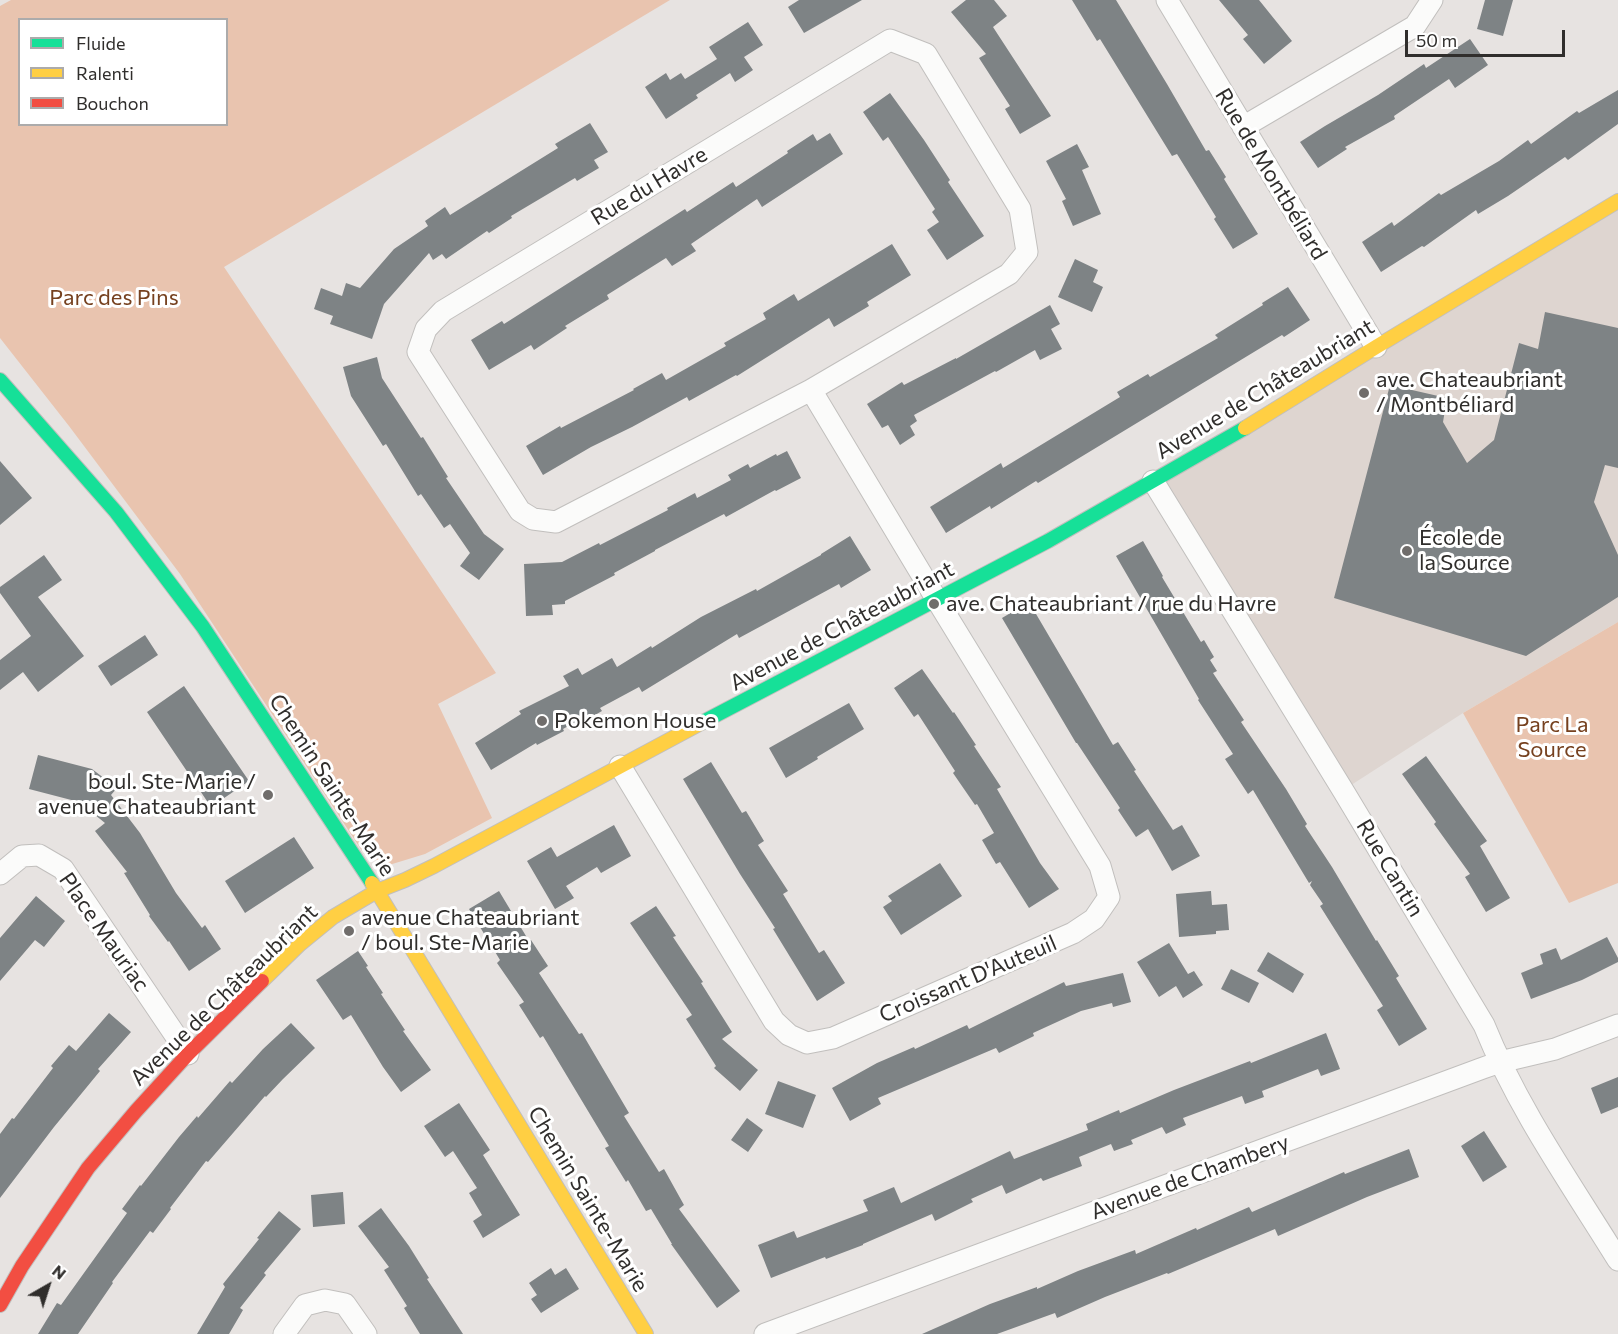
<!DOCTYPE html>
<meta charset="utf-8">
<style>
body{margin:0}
#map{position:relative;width:1618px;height:1334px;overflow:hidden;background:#e7e3e1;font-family:Commissioner,sans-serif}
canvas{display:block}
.legend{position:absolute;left:18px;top:18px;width:210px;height:108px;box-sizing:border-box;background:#fff;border:2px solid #acabab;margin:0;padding:8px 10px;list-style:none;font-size:18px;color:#302e2c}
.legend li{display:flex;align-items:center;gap:12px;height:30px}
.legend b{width:30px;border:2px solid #acabab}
.north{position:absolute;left:18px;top:1256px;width:60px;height:60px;-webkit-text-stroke:4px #fff;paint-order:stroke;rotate:39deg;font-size:16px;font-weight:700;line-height:24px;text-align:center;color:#302e2c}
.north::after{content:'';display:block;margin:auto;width:21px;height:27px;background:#302e2c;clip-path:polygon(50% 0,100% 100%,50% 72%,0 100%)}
.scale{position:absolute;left:1405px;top:30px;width:160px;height:27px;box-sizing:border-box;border:3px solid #302e2c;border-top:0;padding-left:8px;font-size:18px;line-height:21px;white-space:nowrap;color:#302e2c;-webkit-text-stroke:4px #fff;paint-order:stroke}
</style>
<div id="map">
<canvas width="1618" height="1334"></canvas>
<ul class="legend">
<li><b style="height:8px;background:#16e098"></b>Fluide</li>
<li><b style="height:8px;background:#ffcf43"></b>Ralenti</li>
<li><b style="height:8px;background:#f24e42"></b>Bouchon</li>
</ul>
<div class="north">N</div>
<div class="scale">50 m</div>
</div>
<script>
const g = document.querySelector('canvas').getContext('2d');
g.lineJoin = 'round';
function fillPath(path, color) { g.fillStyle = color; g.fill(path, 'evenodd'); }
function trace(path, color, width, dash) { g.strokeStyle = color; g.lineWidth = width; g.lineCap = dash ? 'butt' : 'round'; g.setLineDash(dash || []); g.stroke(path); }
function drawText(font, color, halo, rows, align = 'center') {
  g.font = font + ' Commissioner,sans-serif'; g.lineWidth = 6; g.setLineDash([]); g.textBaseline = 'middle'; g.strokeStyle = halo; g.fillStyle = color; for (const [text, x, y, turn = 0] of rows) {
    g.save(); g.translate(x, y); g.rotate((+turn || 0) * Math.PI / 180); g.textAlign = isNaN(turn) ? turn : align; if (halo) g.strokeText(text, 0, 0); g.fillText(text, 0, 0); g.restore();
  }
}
fillPath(new Path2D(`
 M 1618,209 L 1618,622 L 1463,713 L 1345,789 L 1153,481 Z`), '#ded5d0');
fillPath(new Path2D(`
 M 11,0 L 670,0 L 224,267 L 496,673 L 438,704 L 492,818 L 425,854 L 389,865 L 364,854 L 180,574 L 69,426 L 0,338 L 0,6 ZM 20,20 L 226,20 L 226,124 L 20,124 Z
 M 1618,622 L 1618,883 L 1569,903 L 1463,713 Z`), '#e9c4af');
fillPath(new Path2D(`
 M 799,0 L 862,0 L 804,33 L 788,7 Z
 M 966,0 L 994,0 L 1007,16 L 993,27 L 1051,116 L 1020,134 L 1005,109 L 1010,106 L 979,58 L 986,54 L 951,12 Z
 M 1072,0 L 1116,0 L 1167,84 L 1206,151 L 1209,150 L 1226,177 L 1224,179 L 1258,234 L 1233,249 L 1214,219 L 1216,217 L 1177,154 L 1172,156 L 1100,39 L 1097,41 Z
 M 1219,0 L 1259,0 L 1292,41 L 1264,64 L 1243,39 L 1248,35 Z
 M 1485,0 L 1513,0 L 1503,36 L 1477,29 Z
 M 748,22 L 763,45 L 744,57 L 753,70 L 735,82 L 730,73 L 696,95 L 698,98 L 666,119 L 645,87 L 666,73 L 670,80 L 681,73 L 685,79 L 717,59 L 709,47 Z
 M 1470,39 L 1488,65 L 1455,88 L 1449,79 L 1394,116 L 1395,119 L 1345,147 L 1347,149 L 1318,168 L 1300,142 L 1325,126 L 1378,95 L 1424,64 L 1426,68 Z
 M 1618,90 L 1618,124 L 1568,160 L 1565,157 L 1508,196 L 1478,214 L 1476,210 L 1424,247 L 1422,246 L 1381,272 L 1362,242 L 1392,222 L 1394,226 L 1439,193 L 1441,195 L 1499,161 L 1528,140 L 1531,144 L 1577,111 L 1579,113 Z
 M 890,93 L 924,140 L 950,180 L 948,182 L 984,236 L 947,260 L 927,230 L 939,222 L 932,212 L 935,209 L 888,137 L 883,141 L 863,112 Z
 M 590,123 L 608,152 L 594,160 L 599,168 L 577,181 L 575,178 L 511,216 L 512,218 L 489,233 L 487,231 L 446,259 L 442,254 L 433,260 L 429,253 L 384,304 L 372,339 L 330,324 L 333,316 L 314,309 L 321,288 L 342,296 L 346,283 L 360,288 L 394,249 L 428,226 L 425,221 L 445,207 L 450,215 L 558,148 L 555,144 Z
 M 830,133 L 843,154 L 762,207 L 757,199 L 691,244 L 696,251 L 672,266 L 666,258 L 607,295 L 609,299 L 565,326 L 567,328 L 534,350 L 531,345 L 489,370 L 471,340 L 502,321 L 504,324 L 685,209 L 687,212 L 733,182 L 736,187 L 788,153 L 787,151 L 813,134 L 817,141 Z
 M 1077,144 L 1089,167 L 1082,170 L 1101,214 L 1073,226 L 1062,201 L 1066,199 L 1046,161 Z
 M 892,244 L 911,275 L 867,302 L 869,306 L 834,327 L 829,318 L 737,376 L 736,375 L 689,401 L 687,397 L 632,427 L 591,447 L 543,475 L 526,446 L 560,426 L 561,428 L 634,390 L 633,389 L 662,373 L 666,380 L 726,346 L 724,343 L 766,319 L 763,313 L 794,294 L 798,301 Z
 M 1075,259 L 1098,270 L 1093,282 L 1103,287 L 1092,312 L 1058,297 Z
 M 1288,287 L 1310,320 L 1284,337 L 1282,335 L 1038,483 L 1036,481 L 991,509 L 990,506 L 946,533 L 930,507 L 1001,463 L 1003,468 L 1120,397 L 1117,392 L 1148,374 L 1150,377 L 1218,338 L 1215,335 L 1263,305 L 1262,303 Z
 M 1050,305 L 1060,324 L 1051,329 L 1062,349 L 1040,360 L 1035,350 L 996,372 L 995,371 L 914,415 L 917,421 L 910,426 L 915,435 L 900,445 L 888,425 L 882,428 L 867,404 L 902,382 L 904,385 L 956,358 L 956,359 Z
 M 1545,312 L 1618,328 L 1618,468 L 1605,465 L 1594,502 L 1618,555 L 1618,597 L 1526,656 L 1334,598 L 1390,385 L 1447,398 L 1443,422 L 1467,463 L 1494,440 L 1519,343 L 1538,349 Z
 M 377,357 L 382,378 L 421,438 L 423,437 L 448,477 L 446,478 L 484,534 L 504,549 L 479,580 L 460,566 L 470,553 L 450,524 L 444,528 L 421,494 L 418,496 L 386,444 L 383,446 L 351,396 L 343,367 Z
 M 787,451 L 801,478 L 776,491 L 775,490 L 726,517 L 724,514 L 655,550 L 655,551 L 614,573 L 615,575 L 565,601 L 565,604 L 552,605 L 553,615 L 526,616 L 524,564 L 562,562 L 599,543 L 600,545 L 668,510 L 667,508 L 695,493 L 697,498 L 731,480 L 728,475 L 748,464 L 750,468 L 776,454 L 777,456 Z
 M 0,461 L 32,498 L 0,525 Z
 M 850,536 L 871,570 L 841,588 L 839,584 L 739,638 L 737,634 L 642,692 L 639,687 L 600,708 L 602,711 L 588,719 L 586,716 L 563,729 L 564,731 L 537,745 L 536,743 L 491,770 L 475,743 L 521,714 L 519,711 L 569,686 L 563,676 L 578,668 L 582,675 L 612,658 L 617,667 L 651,646 L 652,648 L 701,617 L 756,589 L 757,591 L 821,555 L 821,554 Z
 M 1143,541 L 1163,576 L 1162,577 L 1201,642 L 1204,640 L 1214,657 L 1210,660 L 1217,671 L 1213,673 L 1244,720 L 1241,722 L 1286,789 L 1307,824 L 1305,826 L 1332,867 L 1376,941 L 1377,940 L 1399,976 L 1396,978 L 1427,1029 L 1399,1046 L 1377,1010 L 1383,1006 L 1320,906 L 1323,904 L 1310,885 L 1312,881 L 1309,883 L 1253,790 L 1248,794 L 1225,759 L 1233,754 L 1198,700 L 1199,699 L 1116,556 Z
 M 44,555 L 62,580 L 38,597 L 84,656 L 38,692 L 23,672 L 0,690 L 0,660 L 31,636 L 0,593 L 0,587 Z
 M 1029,602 L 1113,745 L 1118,742 L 1136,770 L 1134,771 L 1173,830 L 1182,825 L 1200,856 L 1172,871 L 1148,829 L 1136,837 L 1118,810 L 1120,808 L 1077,743 L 1076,743 L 1002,618 Z
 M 145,635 L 158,655 L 111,686 L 98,666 Z
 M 922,669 L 953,713 L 954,712 L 976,745 L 974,746 L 1001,787 L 997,789 L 1040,863 L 1059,889 L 1029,908 L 1000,862 L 996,864 L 982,840 L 994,833 L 977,804 L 975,805 L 953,773 L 955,771 L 918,714 L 914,717 L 894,688 Z
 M 184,686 L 249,781 L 211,807 L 147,712 Z
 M 849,703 L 864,729 L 817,757 L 818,759 L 786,778 L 769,748 Z
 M 38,755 L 92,769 L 117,788 L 111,795 L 140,833 L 176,893 L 202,928 L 205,925 L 221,949 L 189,971 L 169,941 L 168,942 L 149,916 L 150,915 L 124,873 L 127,872 L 95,831 L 105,823 L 79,802 L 29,789 Z
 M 1426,756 L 1487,841 L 1480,846 L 1510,898 L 1486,912 L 1465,877 L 1470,874 L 1434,824 L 1436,822 L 1402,774 Z
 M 711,762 L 742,813 L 746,811 L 764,841 L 758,845 L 788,891 L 783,894 L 819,953 L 824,950 L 845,983 L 817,1001 L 773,929 L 775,928 L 740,874 L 683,779 Z
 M 614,825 L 631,856 L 601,873 L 597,867 L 566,886 L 574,898 L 555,909 L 527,861 L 551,847 L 557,857 Z
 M 294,837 L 314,868 L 245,913 L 225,881 Z
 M 940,863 L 962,896 L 901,935 L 883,907 L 892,901 L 888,896 Z
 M 499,891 L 529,941 L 531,940 L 548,966 L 539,973 L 579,1034 L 582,1033 L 629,1113 L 624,1116 L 659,1172 L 664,1169 L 684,1205 L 679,1209 L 740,1291 L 717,1308 L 671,1244 L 672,1244 L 651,1209 L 646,1211 L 628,1180 L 626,1182 L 605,1148 L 609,1146 L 543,1036 L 540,1038 L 519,1005 L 524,1002 L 497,963 L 500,960 L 469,909 Z
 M 1211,891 L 1212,905 L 1227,904 L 1229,930 L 1216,931 L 1216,934 L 1179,937 L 1176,894 Z
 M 36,896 L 65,921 L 44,947 L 35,940 L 0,981 L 0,938 Z
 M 656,906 L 676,936 L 673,937 L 703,982 L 701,983 L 732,1032 L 722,1039 L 758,1070 L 740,1091 L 714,1068 L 716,1066 L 686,1019 L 692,1015 L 630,923 Z
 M 1607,937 L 1618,958 L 1618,962 L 1582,980 L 1531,999 L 1521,973 L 1543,964 L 1540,954 L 1556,948 L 1561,960 Z
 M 1169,943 L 1188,974 L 1194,971 L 1203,985 L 1183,998 L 1176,986 L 1159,997 L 1137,962 Z
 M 358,951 L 368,966 L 366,967 L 383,993 L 381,994 L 405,1030 L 403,1031 L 431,1070 L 401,1092 L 383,1067 L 351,1015 L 343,1020 L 316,980 Z
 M 1268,952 L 1304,974 L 1293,993 L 1257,971 Z
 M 1231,969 L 1259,983 L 1249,1003 L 1221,989 Z
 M 1123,973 L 1131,1002 L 1113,1007 L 1112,1003 L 1081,1011 L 1033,1033 L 1034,1036 L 999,1053 L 996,1048 L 878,1098 L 881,1104 L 850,1121 L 832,1088 L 877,1063 L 914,1047 L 915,1049 L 967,1025 L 969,1029 L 1064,982 L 1066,986 Z
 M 109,1013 L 131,1032 L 98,1069 L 100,1071 L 54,1127 L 0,1198 L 0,1134 L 12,1118 L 14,1119 L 53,1068 L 51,1066 L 69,1045 L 76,1051 Z
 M 291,1023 L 315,1048 L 283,1079 L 266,1097 L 265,1096 L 208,1162 L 206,1161 L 170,1208 L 171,1209 L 153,1233 L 150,1231 L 112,1282 L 113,1283 L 78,1334 L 38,1334 L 57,1303 L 61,1305 L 127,1213 L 122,1209 L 140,1185 L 141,1186 L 179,1137 L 197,1116 L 198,1118 L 230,1081 L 232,1083 L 263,1049 Z
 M 1326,1033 L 1340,1069 L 1321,1076 L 1318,1069 L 1262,1091 L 1264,1097 L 1245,1104 L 1242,1096 L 1183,1118 L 1186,1125 L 1166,1134 L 1162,1127 L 1131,1140 L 1133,1144 L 1114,1151 L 1111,1144 L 1079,1157 L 1082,1166 L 1043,1181 L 1041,1178 L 1006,1194 L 1002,1185 L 971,1199 L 973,1202 L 935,1221 L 932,1214 L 863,1244 L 863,1245 L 826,1259 L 825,1257 L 771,1278 L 758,1245 L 794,1231 L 797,1238 L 868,1211 L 863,1200 L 894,1187 L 901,1203 L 1010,1151 L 1014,1159 L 1088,1130 L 1086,1124 L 1119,1110 L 1120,1113 L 1174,1090 L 1250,1061 L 1251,1063 Z
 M 1618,1077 L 1618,1107 L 1601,1114 L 1591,1088 Z
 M 778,1081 L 816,1095 L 803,1128 L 765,1114 Z
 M 459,1103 L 490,1150 L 483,1155 L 520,1215 L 483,1238 L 473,1221 L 482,1215 L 469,1193 L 477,1188 L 453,1151 L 445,1157 L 424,1126 Z
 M 747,1118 L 763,1130 L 748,1152 L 731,1140 Z
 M 1484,1131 L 1507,1167 L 1483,1182 L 1461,1146 Z
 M 1409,1149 L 1419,1177 L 1367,1197 L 1278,1236 L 1275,1229 L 1168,1274 L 1167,1273 L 1105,1297 L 1057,1318 L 1055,1313 L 997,1334 L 922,1334 L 990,1304 L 1037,1287 L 1037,1289 L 1078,1271 L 1135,1250 L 1136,1254 L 1196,1228 L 1197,1230 L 1249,1207 L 1252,1212 L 1344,1172 L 1345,1174 Z
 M 343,1192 L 345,1224 L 313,1227 L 311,1195 Z
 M 381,1208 L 409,1246 L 429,1278 L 427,1279 L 463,1334 L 420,1334 L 404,1308 L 407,1306 L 384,1270 L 389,1267 L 358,1226 Z
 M 279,1211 L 301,1229 L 264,1273 L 266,1275 L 240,1308 L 243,1310 L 229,1334 L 197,1334 L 225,1287 L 223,1284 L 259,1239 L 257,1238 Z
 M 551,1268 L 555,1275 L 566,1268 L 579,1289 L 541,1313 L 531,1299 L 537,1295 L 529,1283 Z`), '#7e8385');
const street = new Path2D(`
 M 1167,0 L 1376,347
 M 1243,127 L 1415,26 L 1432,0
 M 1153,481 L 1344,792 L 1484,1025 C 1518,1109 1571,1184 1618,1260
 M 620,766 L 774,1021 L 789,1035 L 807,1043 L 833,1038 L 1073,933 L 1094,919 L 1109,897 L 1100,866 L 937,600 L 811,390 L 556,522 L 533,519 L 520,511 L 418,352 L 426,329 L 443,311 L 890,40 L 926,54 L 1020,209 L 1027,252 L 1009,274 L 811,390
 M 0,874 L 22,856 L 39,855 L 63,869 L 188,1054
 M 284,1334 L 305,1305 L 325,1300 L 345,1304 L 366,1334
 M 765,1334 L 1483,1068 L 1500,1062 L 1555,1049 L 1618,1025`);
const fast = new Path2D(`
 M 0,380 L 116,512 L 203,627 L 372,883
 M 701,723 L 1048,541 L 1245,428`);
const slow = new Path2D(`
 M 1245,428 L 1376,347 L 1618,201
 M 372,883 L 646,1334
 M 262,981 L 300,944 L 333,917 L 377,891 L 405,880 L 434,866 L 701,723`);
const jam = new Path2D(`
 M 0,1305 L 22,1266 L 88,1168 L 136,1111 L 188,1054 L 262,981`);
trace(street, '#c1bfbd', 23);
trace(fast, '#c1bfbd', 16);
trace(slow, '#c1bfbd', 16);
trace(jam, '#c1bfbd', 16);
trace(street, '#fbfbfa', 21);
trace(fast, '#16e098', 14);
trace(slow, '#ffcf43', 14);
trace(jam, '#f24e42', 14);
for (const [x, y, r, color] of [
 [1364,393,6,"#706d6b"],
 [1407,551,6,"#706d6b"],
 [934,604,6,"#706d6b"],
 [542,721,6,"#706d6b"],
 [268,795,6,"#706d6b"],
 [349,931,6,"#706d6b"]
]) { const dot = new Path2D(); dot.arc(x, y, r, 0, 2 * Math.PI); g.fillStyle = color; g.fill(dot); trace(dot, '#fff', 2); }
drawText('22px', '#302e2c', '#fff', [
 ["Rue de Montbéliard",1271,174,59],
 ["Rue du Havre",649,186,-31],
 ["Avenue de Châteaubriant",1265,389,-31],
 ["Avenue de Châteaubriant",842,626,-28],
 ["Chemin Sainte-Marie",332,785,57],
 ["Rue Cantin",1390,868,59],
 ["Place Mauriac",104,932,55],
 ["Croissant D'Auteuil",968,979,-23],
 ["Avenue de Châteaubriant",224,995,-44],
 ["Avenue de Chambery",1190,1177,-20],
 ["Chemin Sainte-Marie",588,1199,59]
]);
drawText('22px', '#76411f', '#fff', [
 ["Parc des Pins",114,298],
 ["Parc La",1552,725],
 ["Source",1552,750]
]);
drawText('22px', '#302e2c', '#fff', [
 ["ave. Chateaubriant",1376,380],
 ["/ Montbéliard",1376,405],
 ["École de",1419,538],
 ["la Source",1419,563],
 ["ave. Chateaubriant / rue du Havre",946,604],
 ["Pokemon House",554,721],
 ["boul. Ste-Marie /",256,782,"right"],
 ["avenue Chateaubriant",256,807,"right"],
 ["avenue Chateaubriant",361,918],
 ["/ boul. Ste-Marie",361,943]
], 'left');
</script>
